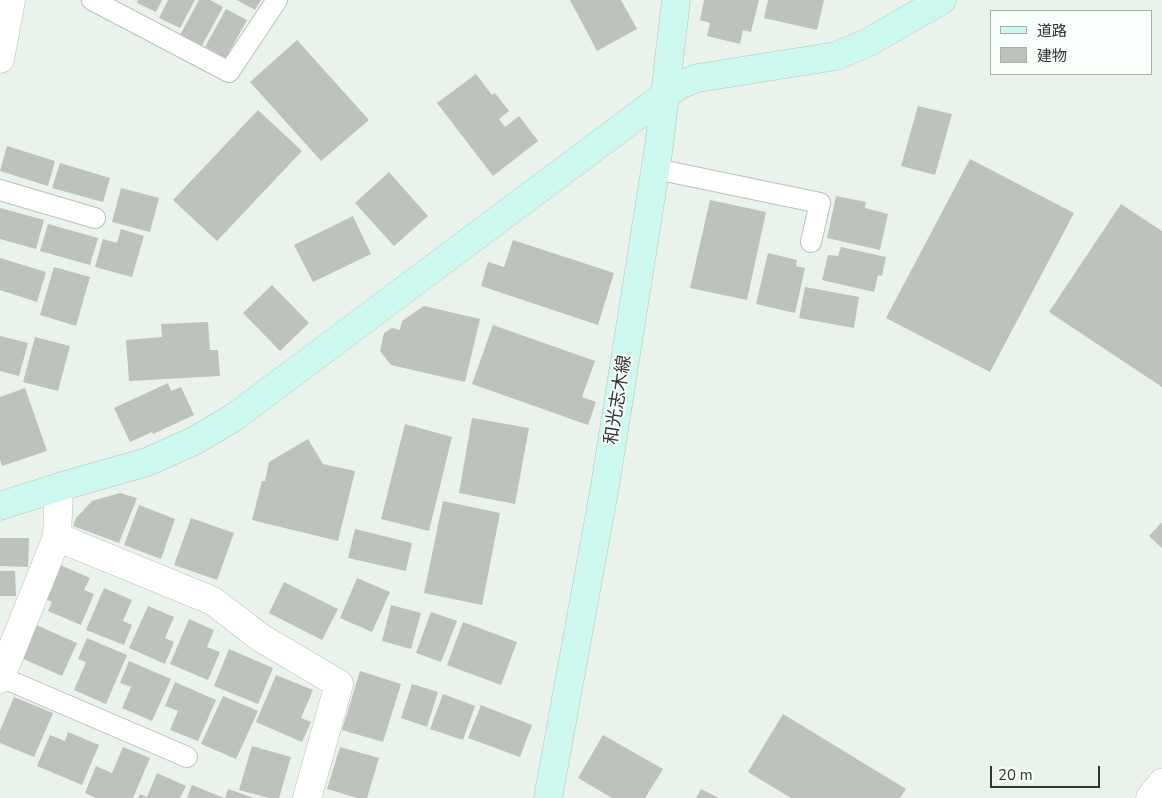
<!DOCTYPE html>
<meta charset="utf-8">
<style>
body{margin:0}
#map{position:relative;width:1162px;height:798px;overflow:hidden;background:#eaf2ec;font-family:"Nunito Sans","Noto Sans JP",sans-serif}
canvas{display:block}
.legend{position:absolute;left:990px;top:10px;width:162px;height:65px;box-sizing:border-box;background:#f9fffa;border:1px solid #a9aeaa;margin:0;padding:6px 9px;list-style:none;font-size:15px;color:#313432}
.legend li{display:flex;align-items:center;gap:10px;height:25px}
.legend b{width:25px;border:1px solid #a9aeaa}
.scale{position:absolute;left:990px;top:766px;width:110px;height:22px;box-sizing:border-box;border:2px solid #313432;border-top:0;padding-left:6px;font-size:15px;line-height:18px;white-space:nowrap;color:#313432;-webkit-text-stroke:4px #f9fffa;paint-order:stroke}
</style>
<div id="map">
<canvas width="1162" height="798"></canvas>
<ul class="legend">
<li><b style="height:6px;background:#cdf8ef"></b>道路</li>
<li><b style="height:14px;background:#bdc2ba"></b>建物</li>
</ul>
<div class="scale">20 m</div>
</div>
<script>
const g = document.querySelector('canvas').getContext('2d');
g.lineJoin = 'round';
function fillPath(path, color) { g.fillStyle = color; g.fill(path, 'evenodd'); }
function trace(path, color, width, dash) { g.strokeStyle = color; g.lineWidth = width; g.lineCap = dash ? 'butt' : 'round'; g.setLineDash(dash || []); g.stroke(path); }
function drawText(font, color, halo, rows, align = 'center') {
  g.font = font + ' "Nunito Sans","Noto Sans JP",sans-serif'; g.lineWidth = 4; g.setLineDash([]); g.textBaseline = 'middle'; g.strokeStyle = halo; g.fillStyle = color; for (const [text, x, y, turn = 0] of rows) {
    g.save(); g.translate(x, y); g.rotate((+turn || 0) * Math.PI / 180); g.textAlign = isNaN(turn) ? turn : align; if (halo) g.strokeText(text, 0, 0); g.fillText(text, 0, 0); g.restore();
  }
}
fillPath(new Path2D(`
 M 138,0 L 162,0 L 156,12 L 137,3 Z
 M 168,0 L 195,0 L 180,28 L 159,18 Z
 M 199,0 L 210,0 L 223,7 L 200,49 L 179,37 Z
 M 237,0 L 261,0 L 255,10 Z
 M 570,0 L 621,0 L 637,29 L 597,51 Z
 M 704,0 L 759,0 L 751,32 L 743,30 L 740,44 L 707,36 L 710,23 L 700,20 Z
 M 768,0 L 824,0 L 817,30 L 764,18 Z
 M 226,9 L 247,20 L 226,58 L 205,47 Z
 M 297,40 L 369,120 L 321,161 L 250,82 Z
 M 476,74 L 492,95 L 495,93 L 509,111 L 499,119 L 505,127 L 519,116 L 538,141 L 493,176 L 437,103 Z
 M 918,106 L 952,114 L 935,175 L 901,166 Z
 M 258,110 L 302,151 L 217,241 L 173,200 Z
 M 7,146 L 55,161 L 48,186 L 0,171 Z
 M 970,159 L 1074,213 L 990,372 L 886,318 Z
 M 60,163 L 110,178 L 103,202 L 52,188 Z
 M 389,172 L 428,216 L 394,246 L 355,203 Z
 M 121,188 L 159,198 L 150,232 L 112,222 Z
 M 836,196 L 866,202 L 865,208 L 888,214 L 880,250 L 827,238 Z
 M 710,200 L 766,212 L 747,300 L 690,288 Z
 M 1121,204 L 1162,231 L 1162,387 L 1049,312 Z
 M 0,208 L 44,220 L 36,249 L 0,239 Z
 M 353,216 L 371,254 L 313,282 L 294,245 Z
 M 48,224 L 98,238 L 90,265 L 40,251 Z
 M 121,229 L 144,236 L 132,277 L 95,267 L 103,239 L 117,243 Z
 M 513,240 L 614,273 L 598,325 L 481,286 L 488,262 L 504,267 Z
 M 841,247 L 886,257 L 882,276 L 878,275 L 874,292 L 822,280 L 828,255 L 838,256 Z
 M 768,253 L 797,260 L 796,266 L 805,268 L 795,313 L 756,304 Z
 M 0,258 L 46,272 L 37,302 L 0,290 Z
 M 54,267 L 90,277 L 76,326 L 40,315 Z
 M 272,285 L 309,323 L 280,351 L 243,313 Z
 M 805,287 L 859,297 L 854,328 L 799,318 Z
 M 424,306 L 480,319 L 465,382 L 391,365 L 380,351 L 384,333 L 392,328 L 400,330 L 402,321 Z
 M 208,322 L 210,350 L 218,350 L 220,376 L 129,381 L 126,340 L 162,337 L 161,324 Z
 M 493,325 L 595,361 L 582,397 L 596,402 L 588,425 L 472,384 Z
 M 0,336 L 28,343 L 19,376 L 0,371 Z
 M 35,337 L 70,346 L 58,391 L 23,382 Z
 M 168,383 L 171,391 L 181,387 L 194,415 L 153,434 L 152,432 L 130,442 L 114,408 Z
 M 25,388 L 47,451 L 2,466 L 0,459 L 0,397 Z
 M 472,418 L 529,428 L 515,504 L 459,493 Z
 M 405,424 L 452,437 L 429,531 L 381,519 Z
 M 308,439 L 323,464 L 355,471 L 338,541 L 252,520 L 262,481 L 265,481 L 269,462 Z
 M 120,493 L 137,498 L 119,543 L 73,526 L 76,518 L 92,501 Z
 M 443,501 L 500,513 L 482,605 L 424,593 Z
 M 139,505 L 175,519 L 161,559 L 124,545 Z
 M 191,518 L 234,533 L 217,580 L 174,565 Z
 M 1162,522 L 1162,548 L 1149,536 Z
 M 355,529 L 412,543 L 406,571 L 348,558 Z
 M 0,538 L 29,538 L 28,567 L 0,566 Z
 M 58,564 L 90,578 L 84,590 L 94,594 L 81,625 L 48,611 L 52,602 L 43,598 Z
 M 0,571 L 15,571 L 16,596 L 0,596 Z
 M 357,578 L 390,592 L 372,632 L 340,618 Z
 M 284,582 L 338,609 L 322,640 L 269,613 Z
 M 104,588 L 132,600 L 123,621 L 132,625 L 124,645 L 86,630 Z
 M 391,605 L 421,613 L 411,649 L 382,641 Z
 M 148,606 L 174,617 L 165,638 L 174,642 L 165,664 L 129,648 Z
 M 431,612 L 457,621 L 441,662 L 416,653 Z
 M 189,619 L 214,630 L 207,647 L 220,652 L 208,680 L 170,664 Z
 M 463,622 L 517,642 L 501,685 L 447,665 Z
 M 34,624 L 77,643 L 62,676 L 19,657 Z
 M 87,638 L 127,655 L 106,704 L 74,690 L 86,662 L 78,659 Z
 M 229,649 L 273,668 L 258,704 L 214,686 Z
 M 129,661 L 171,679 L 152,721 L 122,708 L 131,687 L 120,683 Z
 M 360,671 L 401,684 L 383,742 L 342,730 Z
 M 276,675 L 313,690 L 301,718 L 311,722 L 302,742 L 256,722 Z
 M 175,682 L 216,700 L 198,741 L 170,730 L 178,711 L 165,706 Z
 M 412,684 L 438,692 L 427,727 L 401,718 Z
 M 443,694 L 475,706 L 463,740 L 430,729 Z
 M 223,696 L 258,711 L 236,759 L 201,744 Z
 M 14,697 L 53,713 L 34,757 L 0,743 L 0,731 Z
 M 481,705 L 532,725 L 520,757 L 468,738 Z
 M 783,714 L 906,789 L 900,798 L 791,798 L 748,772 Z
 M 68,732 L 99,745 L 82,785 L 37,766 L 50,735 L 65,741 Z
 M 603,735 L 663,769 L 645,798 L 612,798 L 578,778 Z
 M 252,746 L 291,757 L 279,798 L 269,798 L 239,790 Z
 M 123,747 L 150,758 L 133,798 L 96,798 L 85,793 L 96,766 L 112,773 Z
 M 340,747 L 379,758 L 367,798 L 357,798 L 327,789 Z
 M 157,773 L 186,786 L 180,798 L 138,798 L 140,794 L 147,797 Z
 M 192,785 L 224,798 L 187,798 Z
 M 228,789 L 254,798 L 225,798 Z
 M 701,789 L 719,798 L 696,798 Z`), '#bdc2ba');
const lane = new Path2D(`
 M 92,0 L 229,72 L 277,0
 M 656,169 L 820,203 L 811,242
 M 0,190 L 95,218
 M 1,677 L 187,757`);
const street = new Path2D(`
 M 0,59 L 11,0
 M 57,537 L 213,601 L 261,638 L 339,684 L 307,798
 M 0,679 L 57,537 L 59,487
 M 1150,798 L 1162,783`);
const secondary = new Path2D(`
 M 0,506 L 59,487 L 147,462 L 194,441 L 233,418 L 666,94 L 682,84 L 698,78 L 836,56 L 867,43 L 942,0
 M 548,798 L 605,486 L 659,146 L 676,0`);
trace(lane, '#b9c1bb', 22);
trace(street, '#b9c1bb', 29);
trace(secondary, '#b9c1bb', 29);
trace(lane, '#fff', 20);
trace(street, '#fff', 28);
trace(secondary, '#cdf8ef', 28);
drawText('18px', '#313432', '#f9fffa', [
 ["和光志木線",619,400,-81]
]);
</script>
